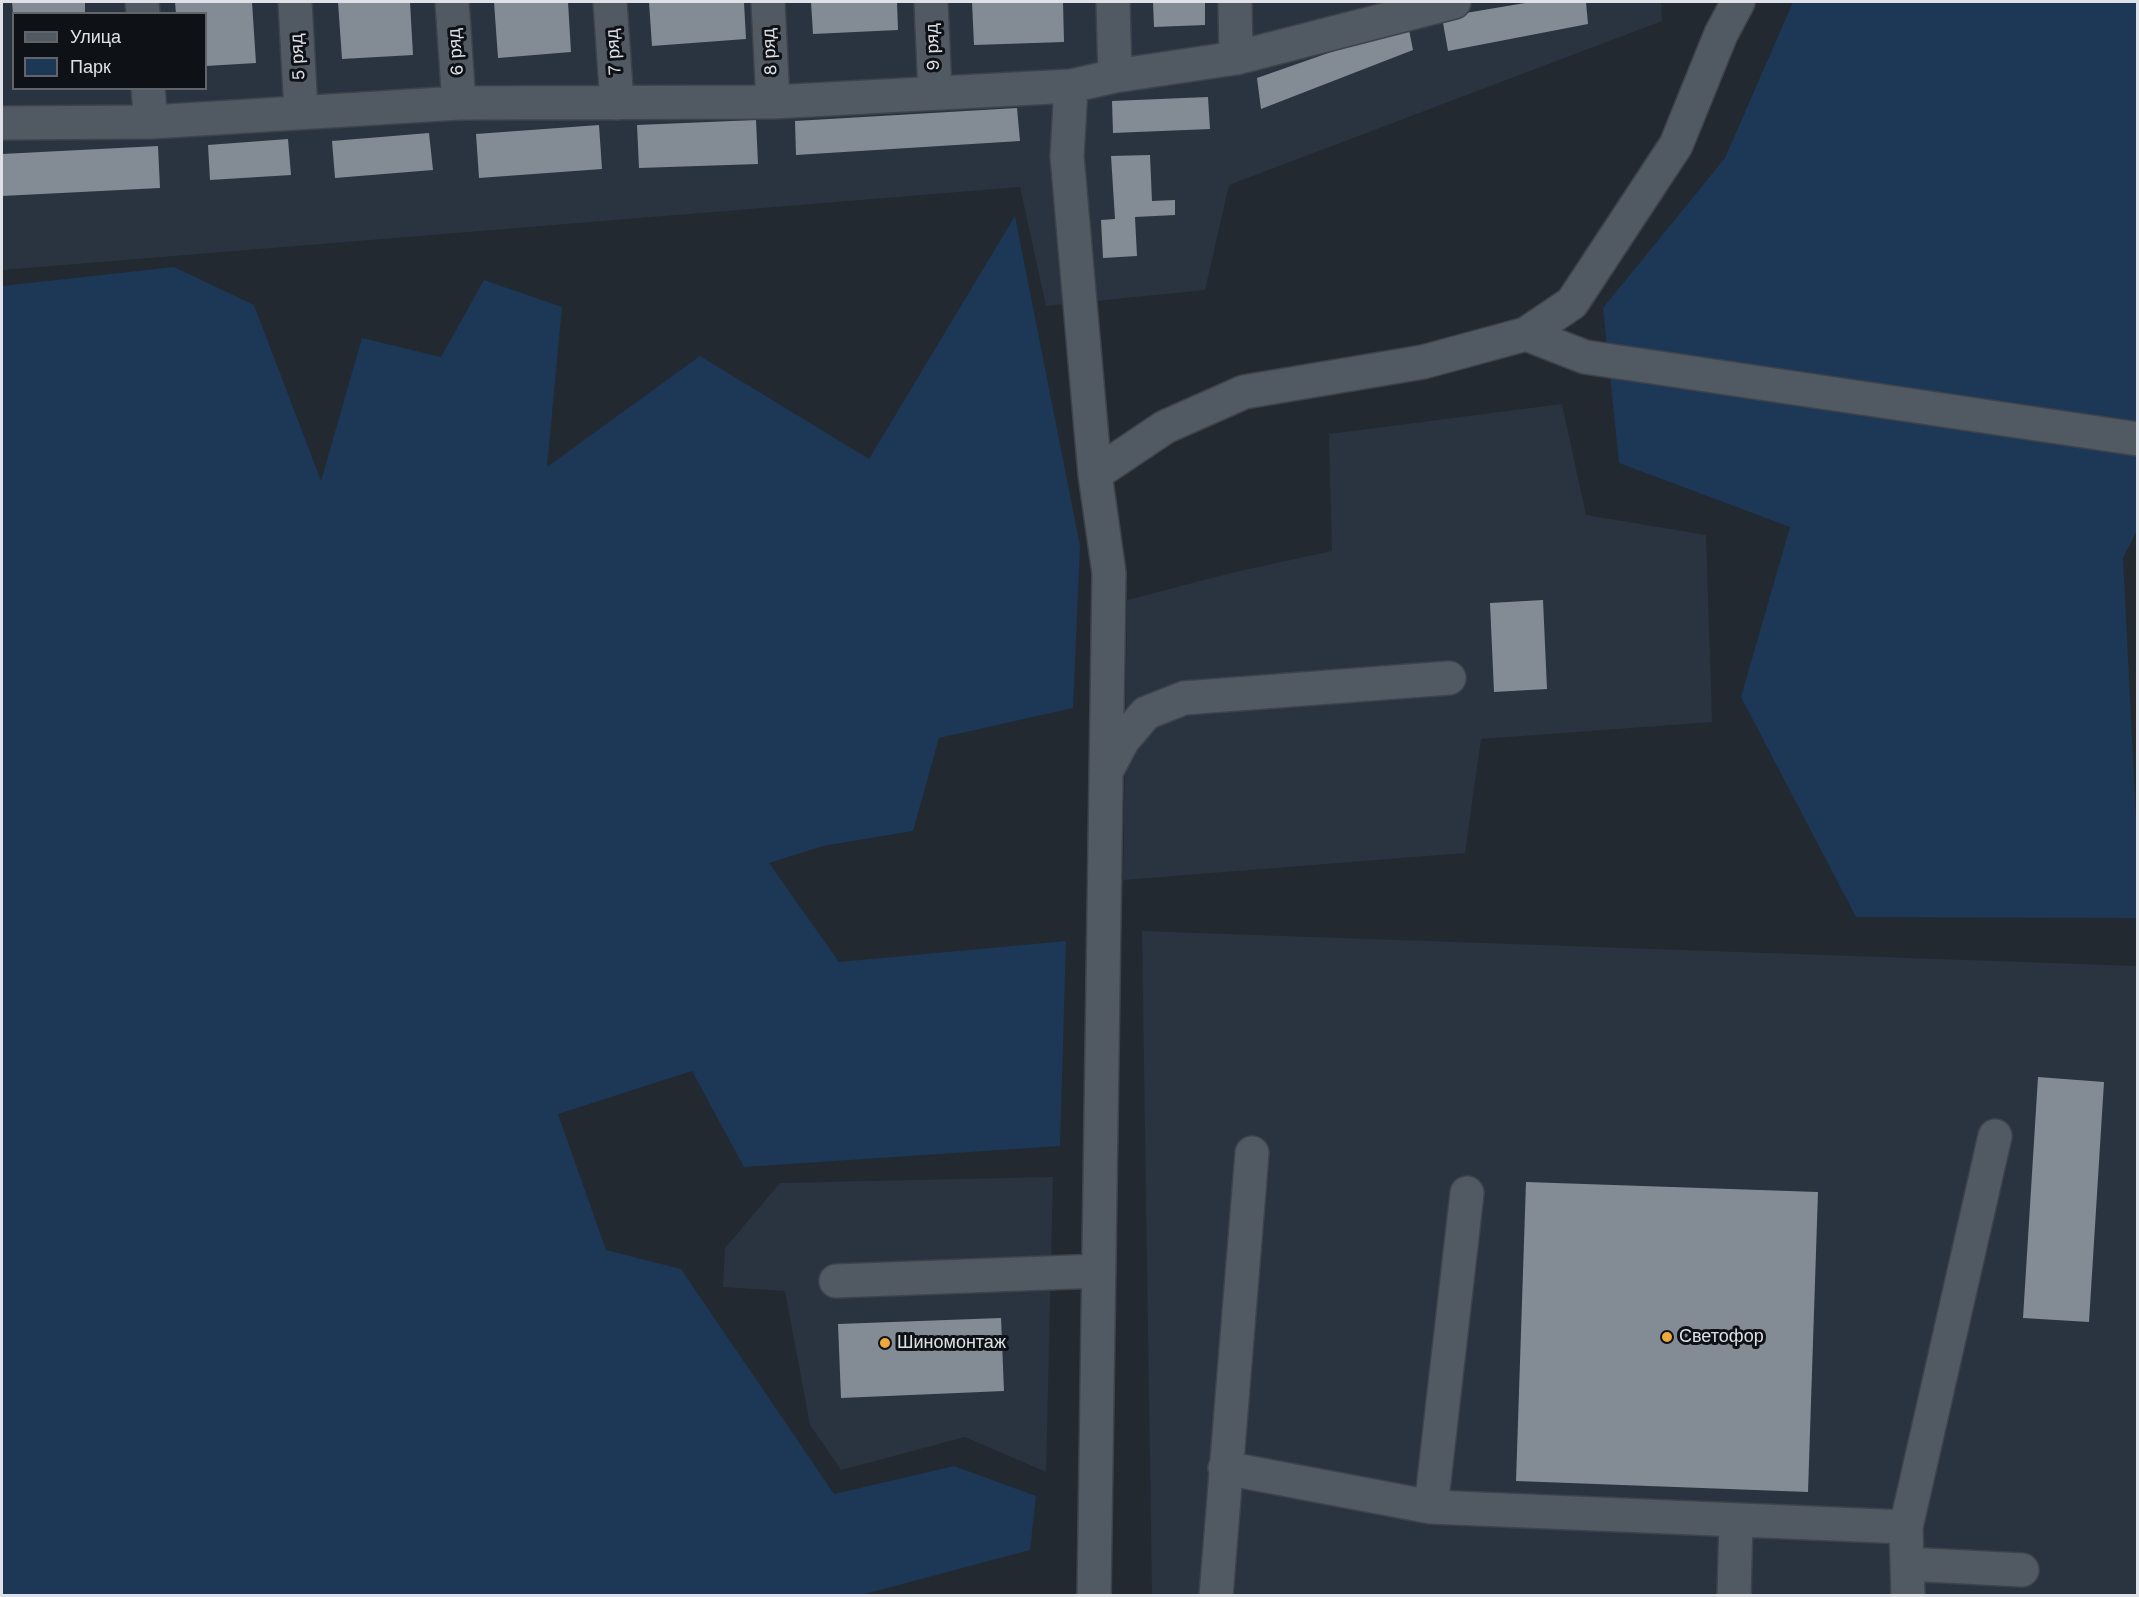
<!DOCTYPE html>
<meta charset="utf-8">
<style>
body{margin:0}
#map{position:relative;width:2139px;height:1597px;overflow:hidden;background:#222931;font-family:"Work Sans",sans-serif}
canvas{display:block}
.frame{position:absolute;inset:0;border:3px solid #dee2e8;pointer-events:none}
.legend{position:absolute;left:12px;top:12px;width:195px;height:78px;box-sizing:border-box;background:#0e1115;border:2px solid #616569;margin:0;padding:8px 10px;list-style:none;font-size:18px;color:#dee2e8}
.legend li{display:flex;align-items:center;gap:12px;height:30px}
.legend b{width:30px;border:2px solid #616569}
</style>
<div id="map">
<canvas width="2139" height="1597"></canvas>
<div class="frame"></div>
<ul class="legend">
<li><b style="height:8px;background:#515962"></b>Улица</li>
<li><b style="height:16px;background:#1d3756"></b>Парк</li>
</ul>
</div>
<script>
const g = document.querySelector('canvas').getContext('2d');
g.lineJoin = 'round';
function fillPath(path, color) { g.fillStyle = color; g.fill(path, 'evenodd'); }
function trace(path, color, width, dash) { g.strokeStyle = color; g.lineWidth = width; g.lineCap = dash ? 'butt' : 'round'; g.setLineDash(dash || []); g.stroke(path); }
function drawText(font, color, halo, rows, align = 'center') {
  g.font = font + ' "Work Sans",sans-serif'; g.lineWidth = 6; g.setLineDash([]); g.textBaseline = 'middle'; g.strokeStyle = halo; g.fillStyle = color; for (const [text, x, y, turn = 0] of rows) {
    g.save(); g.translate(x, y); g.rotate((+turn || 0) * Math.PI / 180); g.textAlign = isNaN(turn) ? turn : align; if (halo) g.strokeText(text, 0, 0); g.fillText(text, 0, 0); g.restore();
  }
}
fillPath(new Path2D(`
 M 2,2 L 1661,2 L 1662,21 L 1229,185 L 1205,290 L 1046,306 L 1020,187 L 2,270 ZM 14,14 L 206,14 L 206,88 L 14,88 Z
 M 1562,404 L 1586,515 L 1706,535 L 1712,722 L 1481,739 L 1465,853 L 1123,880 L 1127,600 L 1235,572 L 1332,551 L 1329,434 Z
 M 1142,931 L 2137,966 L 2137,1595 L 1152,1595 Z
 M 1053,1177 L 1046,1472 L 965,1437 L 841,1470 L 810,1425 L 785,1291 L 723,1287 L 725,1248 L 780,1183 Z`), '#293440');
fillPath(new Path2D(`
 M 1793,2 L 2137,2 L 2138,529 L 2123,558 L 2137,838 L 2137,918 L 1856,917 L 1741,697 L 1790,527 L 1619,463 L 1603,308 L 1725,158 Z
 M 1015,216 L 1080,546 L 1073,708 L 939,738 L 913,831 L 823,846 L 769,863 L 839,962 L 1066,941 L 1060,1146 L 744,1167 L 692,1071 L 558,1114 L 606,1250 L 681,1269 L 834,1494 L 954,1466 L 1036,1496 L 1030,1550 L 861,1595 L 2,1595 L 2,286 L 174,267 L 254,305 L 321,481 L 362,338 L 441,357 L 484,280 L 562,307 L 547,467 L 700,356 L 869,459 Z`), '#1d3756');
fillPath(new Path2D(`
 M 12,2 L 85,2 L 85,14 L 13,14 Z
 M 175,2 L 252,2 L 256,63 L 206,66 L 206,14 L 176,14 Z
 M 338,2 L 410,2 L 413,55 L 342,59 Z
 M 494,2 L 568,2 L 571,52 L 498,58 Z
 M 649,2 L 744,2 L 746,39 L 652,46 Z
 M 811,2 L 897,2 L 898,30 L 813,34 Z
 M 972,2 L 1063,2 L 1064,42 L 974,45 Z
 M 1153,2 L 1205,2 L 1205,25 L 1154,27 Z
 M 1531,2 L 1586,2 L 1588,24 L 1448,51 L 1442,17 Z
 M 1408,25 L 1413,50 L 1261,109 L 1257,78 Z
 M 1208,97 L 1210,129 L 1113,133 L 1112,101 Z
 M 1017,108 L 1020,141 L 796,155 L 795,121 Z
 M 756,120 L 758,164 L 639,168 L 637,125 Z
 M 599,125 L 602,169 L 479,178 L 476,134 Z
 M 429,133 L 433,170 L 335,178 L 332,141 Z
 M 288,139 L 291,175 L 210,180 L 208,145 Z
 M 158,146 L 160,188 L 2,196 L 2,154 Z
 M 1150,155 L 1152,201 L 1175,200 L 1175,215 L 1135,217 L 1137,256 L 1103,258 L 1101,220 L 1115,219 L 1111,156 Z
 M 1543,600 L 1547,689 L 1494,692 L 1490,603 Z
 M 2038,1077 L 2104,1082 L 2089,1322 L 2023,1318 Z
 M 1526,1182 L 1818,1192 L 1808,1492 L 1516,1481 Z
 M 1001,1318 L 1004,1391 L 841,1398 L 838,1324 Z`), '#838b95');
const minor = new Path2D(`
 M 142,2 L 143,14
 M 295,2 L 301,112
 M 452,2 L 459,103
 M 610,2 L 617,103
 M 768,2 L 773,102
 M 931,2 L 935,92
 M 1113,2 L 1115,76
 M 1235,2 L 1236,58
 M 1071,86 L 1067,156 L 1095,474 L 1109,573 L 1094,1596
 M 148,88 L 151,122
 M 2,123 L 151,122 L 459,103 L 773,102 L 1071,86 L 1115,76 L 1236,58 L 1454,2
 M 1526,334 L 1585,357 L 2138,439
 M 1095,474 L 1165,427 L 1244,392 L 1423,362 L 1526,334 L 1572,303 L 1676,145 L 1721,34 L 1738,2
 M 1107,770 L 1123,740 L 1146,713 L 1184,698 L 1449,678
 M 836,1281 L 1099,1271
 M 1225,1468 L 1431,1507 L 1906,1527
 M 1431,1507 L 1467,1193
 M 1907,1564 L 2022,1570
 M 1216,1596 L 1252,1153
 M 1734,1596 L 1736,1520
 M 1908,1596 L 1906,1527 L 1995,1136`);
trace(minor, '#3e434b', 36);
trace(minor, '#515962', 33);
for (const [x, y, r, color] of [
 [1667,1337,6,"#eea83c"],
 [885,1343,6,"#eea83c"]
]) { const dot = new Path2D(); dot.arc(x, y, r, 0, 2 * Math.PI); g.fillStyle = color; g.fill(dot); trace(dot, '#0e1115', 2); }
drawText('18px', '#dee2e8', '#0e1115', [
 ["9 ряд",933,47,-92],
 ["6 ряд",456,52,-94],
 ["7 ряд",614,52,-94],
 ["8 ряд",770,52,-93],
 ["5 ряд",298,57,-93]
]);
drawText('18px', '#dee2e8', '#0e1115', [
 ["Светофор",1679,1337],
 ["Шиномонтаж",897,1343]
], 'left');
</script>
